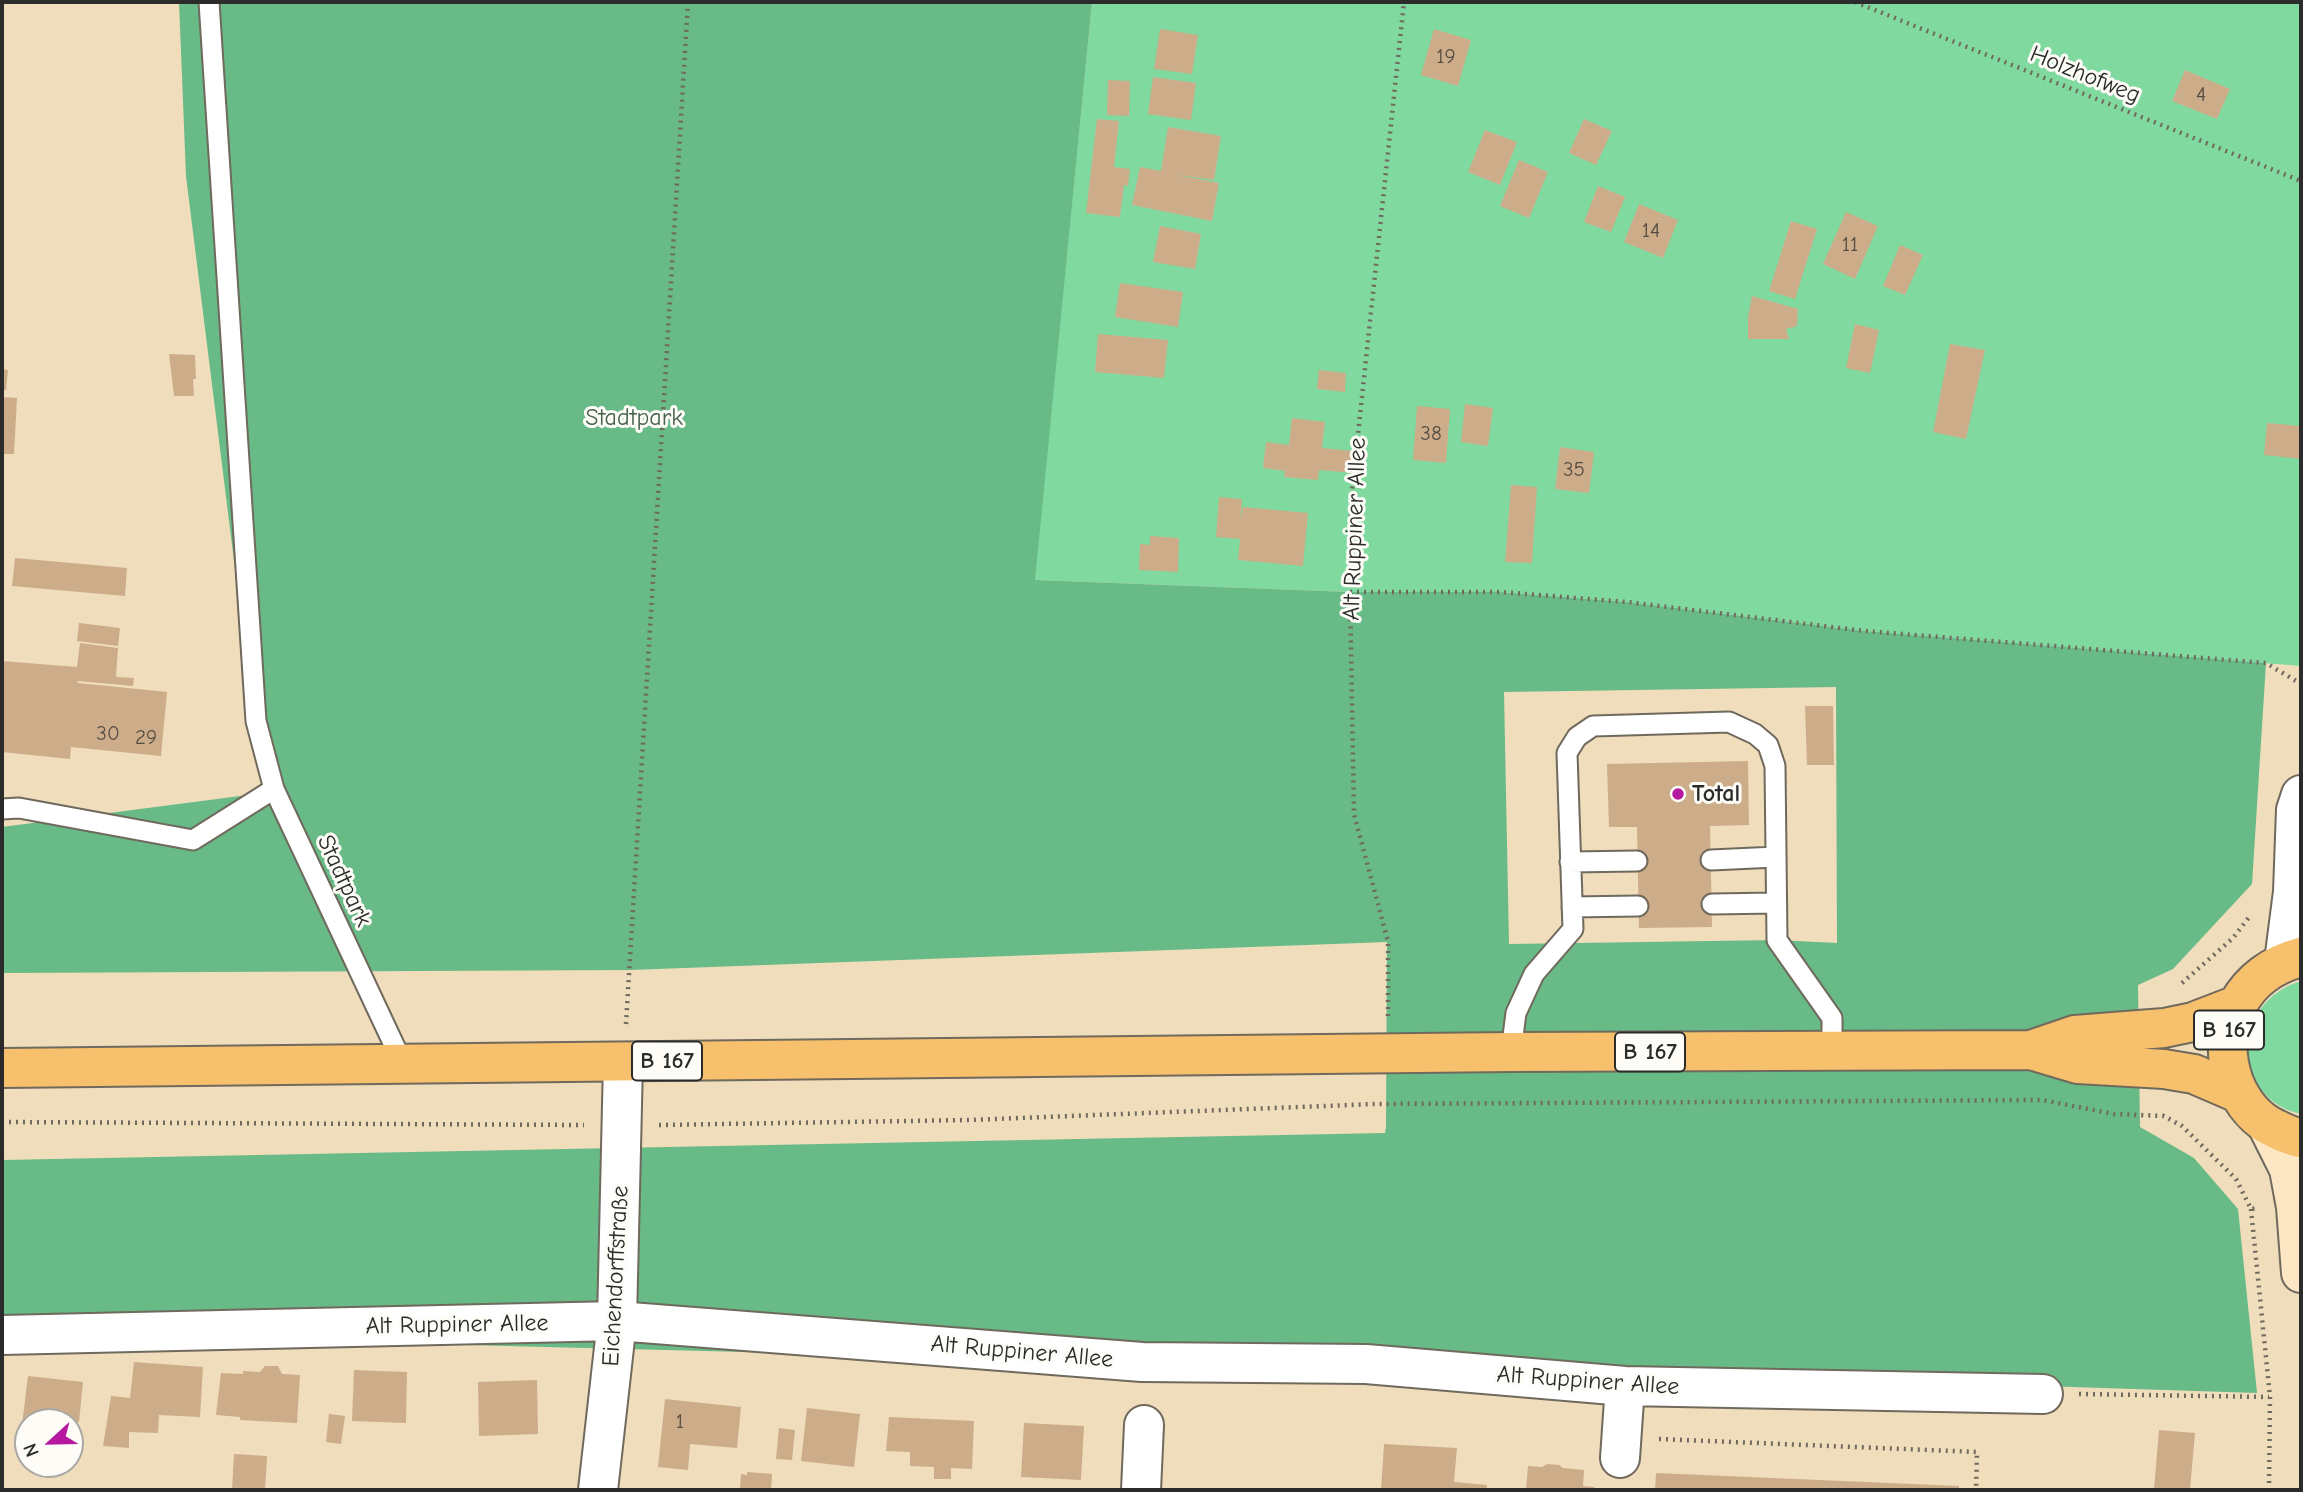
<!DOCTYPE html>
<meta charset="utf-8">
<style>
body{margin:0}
#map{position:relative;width:2303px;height:1492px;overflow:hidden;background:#efddbb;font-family:"Comic Neue",sans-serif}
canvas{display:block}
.frame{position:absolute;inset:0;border:4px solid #2b2b2b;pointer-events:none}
.north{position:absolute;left:14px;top:1408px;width:70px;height:70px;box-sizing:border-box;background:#fdfcf7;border:2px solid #a9a8a5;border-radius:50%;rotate:248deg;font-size:19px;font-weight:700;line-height:28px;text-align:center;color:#2b2b2b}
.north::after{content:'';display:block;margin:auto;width:24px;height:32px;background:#b5179e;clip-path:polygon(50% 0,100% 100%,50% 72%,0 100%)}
</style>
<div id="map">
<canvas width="2303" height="1492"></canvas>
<div class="frame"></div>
<div class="north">N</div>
</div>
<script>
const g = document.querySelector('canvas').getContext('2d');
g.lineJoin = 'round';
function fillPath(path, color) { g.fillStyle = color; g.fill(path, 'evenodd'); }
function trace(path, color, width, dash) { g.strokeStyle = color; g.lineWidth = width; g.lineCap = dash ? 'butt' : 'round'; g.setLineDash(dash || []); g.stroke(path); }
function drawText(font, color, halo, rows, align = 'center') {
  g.font = font + ' "Comic Neue",sans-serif'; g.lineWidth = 6; g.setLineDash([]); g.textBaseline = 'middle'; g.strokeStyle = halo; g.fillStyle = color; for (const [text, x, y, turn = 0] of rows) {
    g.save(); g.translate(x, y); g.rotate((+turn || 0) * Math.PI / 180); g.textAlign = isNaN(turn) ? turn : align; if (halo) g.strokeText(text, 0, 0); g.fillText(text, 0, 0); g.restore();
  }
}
fillPath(new Path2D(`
 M 1092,2 L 2301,2 L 2301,666 L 1865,631 L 1627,602 L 1502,592 L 1350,592 L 1034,580 Z
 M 2301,981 L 2301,1114 C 2231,1099 2230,1002 2301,981 Z`), '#80daa0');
fillPath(new Path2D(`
 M 179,2 L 1092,2 L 1035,580 L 1350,592 L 1501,592 L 1627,602 L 1865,631 L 2266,663 L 2252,884 L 2173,969 L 2138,985 L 2140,1127 L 2194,1158 L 2238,1209 L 2257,1393 L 1366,1364 L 1142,1362 L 189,1338 L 2,1336 L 2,1160 L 1385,1133 L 1386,1127 L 1387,942 L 630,970 L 2,973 L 2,827 L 263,793 L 186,176 ZM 1836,687 L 1837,943 L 1777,940 L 1509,944 L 1504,692 Z`), '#68ba86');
fillPath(new Path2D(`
 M 1160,29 L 1198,35 L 1192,74 L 1154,69 Z
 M 1434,29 L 1471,40 L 1458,86 L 1421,75 Z
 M 2185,70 L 2230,89 L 2217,119 L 2172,101 Z
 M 1153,77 L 1196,83 L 1191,120 L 1148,114 Z
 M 1108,80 L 1130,81 L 1129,116 L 1107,115 Z
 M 1097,119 L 1119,121 L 1114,167 L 1130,169 L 1128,186 L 1124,185 L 1120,217 L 1086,213 Z
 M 1584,119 L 1612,131 L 1596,165 L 1569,153 Z
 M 1168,127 L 1221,136 L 1214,180 L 1177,175 L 1219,183 L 1212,221 L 1132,205 L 1140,167 L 1161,171 Z
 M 1485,130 L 1517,142 L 1500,185 L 1468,172 Z
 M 1519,160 L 1548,172 L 1529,218 L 1500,206 Z
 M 1598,186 L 1625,197 L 1611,232 L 1584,222 Z
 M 1639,204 L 1678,220 L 1663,258 L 1624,242 Z
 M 1846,212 L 1878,226 L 1855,279 L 1823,264 Z
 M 1791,221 L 1817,229 L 1795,299 L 1769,291 Z
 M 1160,226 L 1201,234 L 1195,269 L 1153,262 Z
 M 1900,245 L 1923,255 L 1905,295 L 1883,286 Z
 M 1120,283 L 1183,292 L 1178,327 L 1115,317 Z
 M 1752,296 L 1798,309 L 1797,326 L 1786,329 L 1789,339 L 1748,339 L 1748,317 Z
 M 1855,324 L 1879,330 L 1870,373 L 1846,368 Z
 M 1098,334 L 1168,340 L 1164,378 L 1095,372 Z
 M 1950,344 L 1985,350 L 1966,439 L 1933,432 Z
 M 169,354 L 195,355 L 196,379 L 193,379 L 194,396 L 174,396 Z
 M 2,369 L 8,370 L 6,390 L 2,390 Z
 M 1319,370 L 1346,373 L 1345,392 L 1317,389 Z
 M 2,397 L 17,398 L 14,454 L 2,454 Z
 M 1465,404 L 1493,408 L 1488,446 L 1461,442 Z
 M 1417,406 L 1450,409 L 1446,463 L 1413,460 Z
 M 1292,418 L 1325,422 L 1322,448 L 1354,451 L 1352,473 L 1319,470 L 1318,480 L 1284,477 L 1285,471 L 1263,468 L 1266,442 L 1289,445 Z
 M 2267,423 L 2301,426 L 2301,459 L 2264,455 Z
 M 1560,447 L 1594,452 L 1589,493 L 1555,489 Z
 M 1511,485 L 1537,487 L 1532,563 L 1505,562 Z
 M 1219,497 L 1242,499 L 1241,520 L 1243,507 L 1308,513 L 1303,566 L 1238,560 L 1240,539 L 1216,537 Z
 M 1150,536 L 1179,538 L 1178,572 L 1139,570 L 1140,544 L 1150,545 Z
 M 15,558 L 127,568 L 125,596 L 12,586 Z
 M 79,623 L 120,628 L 118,646 L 77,641 Z
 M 80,643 L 118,648 L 116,677 L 134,678 L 133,686 L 77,681 L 78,683 L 167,692 L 161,756 L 71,747 L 70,759 L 2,752 L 2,661 L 77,667 Z
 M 1805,706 L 1833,706 L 1834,765 L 1807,765 Z
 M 1748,761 L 1749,825 L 1710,826 L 1712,927 L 1639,928 L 1637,827 L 1609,827 L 1607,764 Z
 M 134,1362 L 203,1367 L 200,1417 L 159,1415 L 158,1433 L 129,1432 L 129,1448 L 103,1446 L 111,1396 L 130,1398 Z
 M 265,1366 L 278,1366 L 282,1374 L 300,1375 L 297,1423 L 240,1420 L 240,1417 L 216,1415 L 221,1373 L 243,1374 L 243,1371 L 260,1372 Z
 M 354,1370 L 407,1372 L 406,1423 L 352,1421 Z
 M 28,1376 L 83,1382 L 79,1422 L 28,1422 L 28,1425 L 22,1425 Z
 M 537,1380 L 538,1434 L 479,1436 L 478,1382 Z
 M 665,1399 L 741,1407 L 737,1448 L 690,1444 L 688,1470 L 658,1467 Z
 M 807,1408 L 860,1414 L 854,1467 L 801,1461 Z
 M 329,1414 L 345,1416 L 341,1444 L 326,1442 Z
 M 889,1417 L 974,1421 L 972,1469 L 951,1468 L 951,1479 L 934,1479 L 934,1467 L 910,1466 L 910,1452 L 886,1451 Z
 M 1024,1423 L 1084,1426 L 1081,1480 L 1021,1477 Z
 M 779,1428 L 795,1430 L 792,1460 L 776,1459 Z
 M 2159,1430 L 2195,1433 L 2190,1490 L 2154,1489 Z
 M 1384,1444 L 1457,1448 L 1454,1482 L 1487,1485 L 1486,1490 L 1381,1490 Z
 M 234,1454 L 267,1456 L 265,1490 L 232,1490 Z
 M 1547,1464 L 1559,1465 L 1563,1468 L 1584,1470 L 1583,1486 L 1594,1487 L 1594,1490 L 1526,1490 L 1528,1466 L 1542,1467 Z
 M 747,1472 L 772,1474 L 771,1490 L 740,1490 L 741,1474 L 747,1475 Z
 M 1656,1473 L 1959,1486 L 1959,1490 L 1655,1490 Z`), '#cdad89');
const service = new Path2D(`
 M 209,2 L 256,721 L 274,789 L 403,1064
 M 2,809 L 19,808 L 193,840 L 274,789
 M 1711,860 L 1776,857
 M 1570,862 L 1637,861
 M 1712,904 L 1776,903
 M 1572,907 L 1638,906
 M 1511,1052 L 1516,1013 L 1534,974 L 1573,929 L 1567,753 L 1577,737 L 1593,726 L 1729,722 L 1755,734 L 1768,745 L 1775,766 L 1777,940 L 1832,1018 L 1832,1051`);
const minor = new Path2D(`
 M 2284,962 L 2293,892 L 2296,810 L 2301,795
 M 2,1335 L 617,1321 L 1142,1362 L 1366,1364 L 1625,1386 L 2043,1394
 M 1620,1458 L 1625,1386
 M 598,1490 L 617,1321 L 623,1062
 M 1141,1490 L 1144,1425`);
const secondary = new Path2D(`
 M 2267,1125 L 2289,1169 L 2296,1207 L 2301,1273`);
const primary = new Path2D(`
 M 2301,957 C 2243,972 2214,1025 2234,1082 C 2242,1102 2256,1120 2276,1129 C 2284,1133 2292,1137 2301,1138
 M 2031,1050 L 2078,1064 L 2164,1069 L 2194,1074 L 2238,1093
 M 2,1068 L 1511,1052 L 2031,1050 L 2075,1035 L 2164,1028 L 2193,1022 L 2237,1005`);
trace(service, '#70695d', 23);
trace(minor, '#70695d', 42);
trace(secondary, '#70695d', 42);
trace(primary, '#70695d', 42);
trace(new Path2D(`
 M 1855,2 L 2301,181
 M 1350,592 L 1501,592 L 1627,602 L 1865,631 L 2266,663 L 2301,684
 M 2182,983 L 2233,938 L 2250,916
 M 1388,1016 L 1388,942 L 1354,814 L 1350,592 L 1351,500 L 1404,2
 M 626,1024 L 688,2
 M 2,1122 L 584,1125
 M 659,1125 L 969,1120 L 1375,1104 L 2042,1100 L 2114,1114 L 2164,1116 L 2182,1126 L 2236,1179 L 2251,1209 L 2258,1208
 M 2251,1209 L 2270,1397 L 2269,1490
 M 2079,1394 L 2269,1397
 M 1659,1439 L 1977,1452 L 1976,1490`), '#70695d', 4.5, [2, 5]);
trace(service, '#fff', 19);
trace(minor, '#fff', 38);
trace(secondary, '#fce6c4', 38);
trace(primary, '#f7c06c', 38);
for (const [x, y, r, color] of [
 [1678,794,7,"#b5179e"]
]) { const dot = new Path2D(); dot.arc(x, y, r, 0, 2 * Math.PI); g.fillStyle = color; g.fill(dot); trace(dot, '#fdfcf7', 2.5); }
drawText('21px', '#544c42', null, [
 ["19",1446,57],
 ["4",2201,95],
 ["14",1651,231],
 ["11",1850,245],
 ["38",1431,434],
 ["35",1574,470],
 ["30",108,734],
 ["29",146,738],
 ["1",680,1422]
]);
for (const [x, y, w] of [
 [2229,1030,70],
 [1650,1052,70],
 [667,1061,70]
]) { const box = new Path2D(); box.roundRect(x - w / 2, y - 19.5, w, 39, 5); g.fillStyle = '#fdfcf7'; g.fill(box); trace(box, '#2b2b2b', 2); }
drawText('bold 23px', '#2b2b2b', null, [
 ["B 167",2229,1030],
 ["B 167",1650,1052],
 ["B 167",667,1061]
]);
drawText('24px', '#2b2b2b', '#fdfcf7', [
 ["Holzhofweg",2085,75,22],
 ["Alt Ruppiner Allee",1355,529,-88],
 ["Stadtpark",344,881,65],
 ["Eichendorffstraße",616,1276,-87],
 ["Alt Ruppiner Allee",457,1325,-1],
 ["Alt Ruppiner Allee",1022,1352,5],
 ["Alt Ruppiner Allee",1588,1381,4]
]);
drawText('24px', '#44604e', '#fdfcf7', [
 ["Stadtpark",634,418]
]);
drawText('bold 24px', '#2b2b2b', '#fdfcf7', [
 ["Total",1692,794]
], 'left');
</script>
